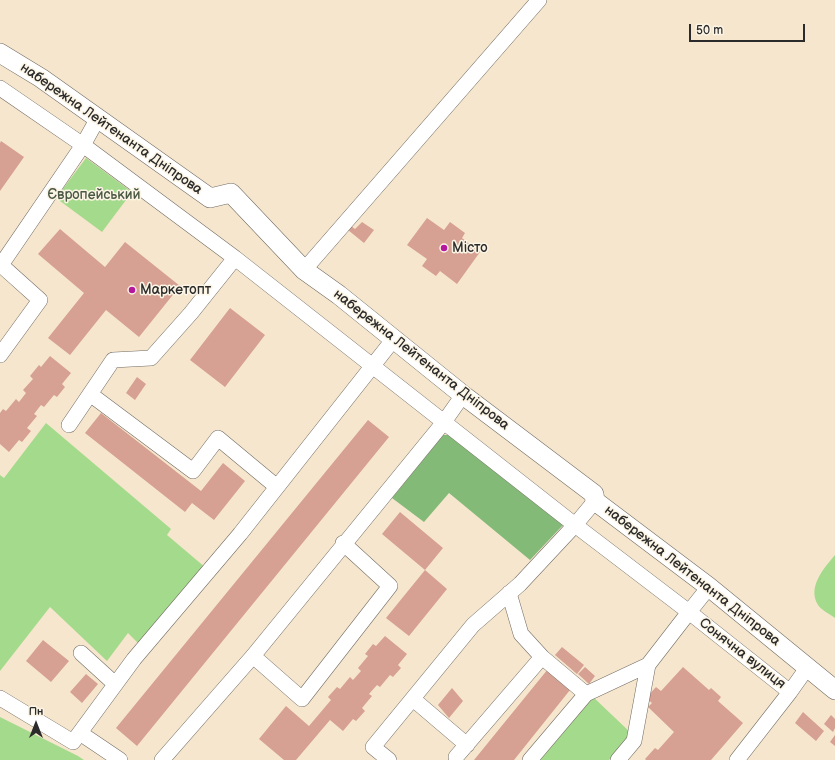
<!DOCTYPE html>
<meta charset="utf-8">
<style>
body{margin:0}
#map{position:relative;width:835px;height:760px;overflow:hidden;background:#f6e6cd;font-family:"Balsamiq Sans",sans-serif}
canvas{display:block}
.north{position:absolute;left:16px;top:704px;width:40px;height:40px;-webkit-text-stroke:3px #fcf5e5;paint-order:stroke;rotate:0deg;font-size:11px;font-weight:700;line-height:16px;text-align:center;color:#2b2b2b}
.north::after{content:'';display:block;margin:auto;width:14px;height:18px;background:#2b2b2b;clip-path:polygon(50% 0,100% 100%,50% 72%,0 100%)}
.scale{position:absolute;left:689px;top:24px;width:116px;height:18px;box-sizing:border-box;border:2px solid #2b2b2b;border-top:0;padding-left:5px;font-size:12px;line-height:14px;white-space:nowrap;color:#2b2b2b;-webkit-text-stroke:3px #fcf5e5;paint-order:stroke}
</style>
<div id="map">
<canvas width="835" height="760"></canvas>
<div class="north">Пн</div>
<div class="scale">50 m</div>
</div>
<script>
const g = document.querySelector('canvas').getContext('2d');
g.lineJoin = 'round';
function fillPath(path, color) { g.fillStyle = color; g.fill(path, 'evenodd'); }
function trace(path, color, width, dash) { g.strokeStyle = color; g.lineWidth = width; g.lineCap = dash ? 'butt' : 'round'; g.setLineDash(dash || []); g.stroke(path); }
function drawText(font, color, halo, rows, align = 'center') {
  g.font = font + ' "Balsamiq Sans",sans-serif'; g.lineWidth = 3; g.setLineDash([]); g.textBaseline = 'middle'; g.strokeStyle = halo; g.fillStyle = color; for (const [text, x, y, turn = 0] of rows) {
    g.save(); g.translate(x, y); g.rotate((+turn || 0) * Math.PI / 180); g.textAlign = isNaN(turn) ? turn : align; if (halo) g.strokeText(text, 0, 0); g.fillText(text, 0, 0); g.restore();
  }
}
fillPath(new Path2D(`
 M 86,158 L 132,192 L 102,232 L 56,198 Z
 M 46,423 L 171,529 L 167,535 L 206,568 L 142,647 L 128,633 L 107,661 L 50,607 L 0,671 L 0,475 L 4,478 Z
 M 835,555 L 835,618 C 830,614 821,610 818,605 C 807,587 824,568 835,555 Z
 M 591,695 L 632,734 L 609,760 L 537,760 Z
 M 0,717 L 78,756 L 84,760 L 0,760 Z`), '#a4da8b');
fillPath(new Path2D(`
 M 443,435 L 449,435 L 564,524 L 530,560 L 449,493 L 424,522 L 392,498 Z`), '#83ba77');
fillPath(new Path2D(`
 M 1,141 L 24,157 L 0,191 L 0,143 Z
 M 427,218 L 444,230 L 450,222 L 465,233 L 462,238 L 480,252 L 457,284 L 440,271 L 436,276 L 422,266 L 427,259 L 407,245 Z
 M 362,222 L 374,230 L 364,243 L 348,230 L 351,226 L 355,229 Z
 M 60,229 L 105,267 L 125,242 L 180,286 L 139,337 L 106,310 L 70,355 L 48,338 L 84,293 L 38,254 Z
 M 230,308 L 265,335 L 225,387 L 190,360 Z
 M 50,356 L 71,373 L 62,384 L 65,387 L 57,397 L 54,395 L 44,407 L 41,405 L 34,414 L 37,416 L 27,428 L 31,431 L 22,442 L 19,440 L 9,452 L 0,444 L 0,413 L 3,409 L 6,411 L 16,399 L 19,402 L 26,393 L 23,390 L 33,379 L 30,376 L 39,365 L 41,367 Z
 M 137,377 L 146,384 L 135,400 L 126,393 Z
 M 101,413 L 201,491 L 223,463 L 245,481 L 214,520 L 192,503 L 185,512 L 85,433 Z
 M 368,420 L 389,437 L 137,746 L 116,728 Z
 M 400,512 L 443,548 L 425,570 L 382,534 Z
 M 425,570 L 447,589 L 409,636 L 386,618 Z
 M 385,636 L 407,654 L 398,665 L 401,668 L 393,677 L 390,675 L 380,687 L 377,685 L 369,694 L 372,696 L 362,708 L 365,711 L 356,721 L 353,719 L 343,731 L 330,720 L 296,760 L 284,760 L 259,739 L 286,706 L 309,726 L 331,700 L 328,697 L 337,687 L 340,689 L 350,677 L 353,680 L 361,671 L 358,668 L 368,656 L 365,654 L 373,644 L 376,646 Z
 M 43,640 L 69,661 L 51,682 L 26,661 Z
 M 562,647 L 584,665 L 577,674 L 555,655 Z
 M 585,667 L 595,676 L 589,684 L 578,674 Z
 M 683,667 L 709,690 L 711,688 L 721,697 L 718,701 L 743,723 L 711,760 L 646,760 L 645,759 L 655,748 L 658,750 L 674,732 L 648,707 L 652,703 L 646,698 L 656,687 L 661,691 Z
 M 548,669 L 570,690 L 514,760 L 474,760 Z
 M 86,674 L 98,684 L 82,703 L 70,692 Z
 M 452,688 L 463,701 L 449,718 L 438,705 Z
 M 803,712 L 824,731 L 816,741 L 795,723 Z
 M 831,715 L 835,719 L 835,728 L 833,732 L 824,724 Z
 M 835,735 L 835,746 L 830,742 Z`), '#d6a093');
const minor = new Path2D(`
 M 0,88 L 83,145 L 235,258 L 575,525 L 595,501
 M 304,270 L 539,0
 M 0,355 L 40,300 L 1,265 L 83,145 L 98,118
 M 90,394 L 113,360 L 151,358 L 191,313 L 235,258
 M 69,425 L 90,394 L 193,471 L 218,438 L 277,487
 M 709,587 L 689,612 L 790,692 L 737,760
 M 509,593 L 521,634 L 542,657
 M 81,653 L 115,684
 M 253,656 L 302,699 L 390,586 L 343,543
 M 790,692 L 807,668
 M 0,698 L 73,742 L 134,659 L 240,534 L 393,340
 M 413,699 L 467,745
 M 80,733 L 120,760
 M 456,757 L 542,657 L 586,694 L 648,665
 M 162,760 L 253,656 L 444,422 L 463,395
 M 389,760 L 373,747 L 473,625 L 520,584 L 575,525 L 689,612 L 648,665 L 634,741 L 618,760
 M 530,760 L 586,694`);
const major = new Path2D(`
 M 0,53 L 41,78 L 210,198 L 231,193 L 304,270 L 339,295 L 463,395 L 594,494 L 595,501 L 709,587 L 835,690`);
trace(minor, '#726c64', 16);
trace(major, '#726c64', 20);
trace(minor, '#fff', 15);
trace(major, '#fff', 19);
for (const [x, y, r, color] of [
 [444,248,4,"#b5179e"],
 [132,290,4,"#b5179e"]
]) { const dot = new Path2D(); dot.arc(x, y, r, 0, 2 * Math.PI); g.fillStyle = color; g.fill(dot); trace(dot, '#fcf5e5', 1.5); }
drawText('14px', '#2b2b2b', '#fcf5e5', [
 ["набережна Лейтенанта Дніпрова",111,129,35],
 ["набережна Лейтенанта Дніпрова",421,360,38],
 ["набережна Лейтенанта Дніпрова",692,576,38],
 ["Сонячна вулиця",742,654,38]
]);
drawText('14px', '#495743', '#fcf5e5', [
 ["Європейський",94,195]
]);
drawText('14px', '#2b2b2b', '#fcf5e5', [
 ["Місто",452,248],
 ["Маркетопт",140,290]
], 'left');
</script>
